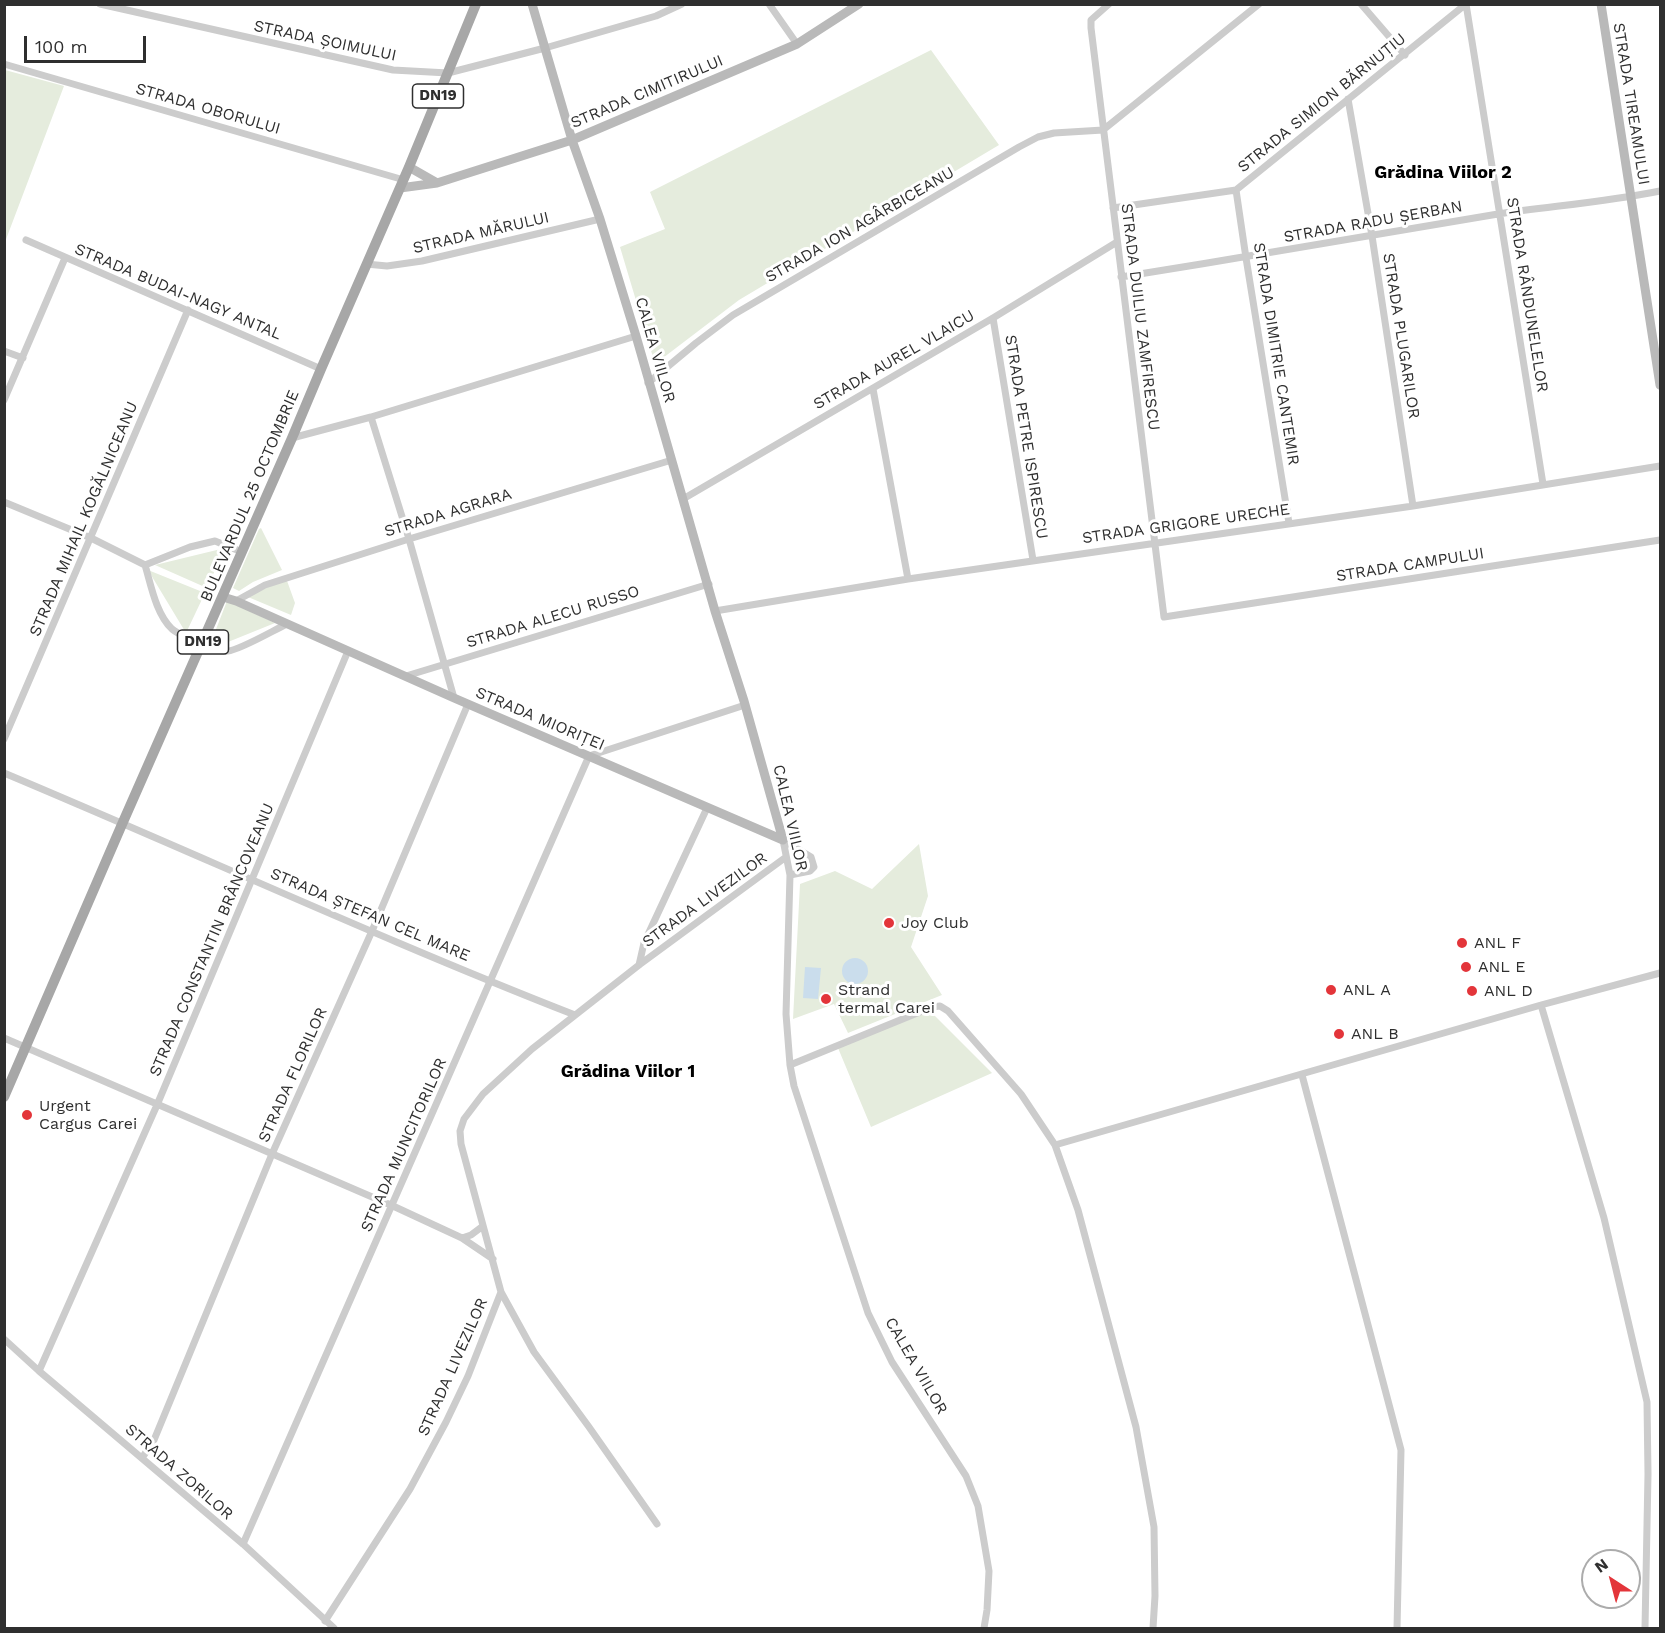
<!DOCTYPE html>
<meta charset="utf-8">
<style>
body{margin:0}
#map{position:relative;width:1665px;height:1633px;overflow:hidden;background:#fff;font-family:"Work Sans",sans-serif}
canvas{display:block}
.frame{position:absolute;inset:0;border:6px solid #2f2f2f;pointer-events:none}
.north{position:absolute;left:1581px;top:1549px;width:60px;height:60px;box-sizing:border-box;background:#fff;border:2px solid #acacac;border-radius:50%;rotate:324deg;font-size:16px;font-weight:700;line-height:24px;text-align:center;color:#2f2f2f}
.north::after{content:'';display:block;margin:auto;width:21px;height:27px;background:#e3353a;clip-path:polygon(50% 0,100% 100%,50% 72%,0 100%)}
.scale{position:absolute;left:24px;top:36px;width:122px;height:27px;box-sizing:border-box;border:3px solid #2f2f2f;border-top:0;padding-left:8px;font-size:18px;line-height:21px;white-space:nowrap;color:#2f2f2f;-webkit-text-stroke:4px #fff;paint-order:stroke}
</style>
<div id="map">
<canvas width="1665" height="1633"></canvas>
<div class="frame"></div>
<div class="north">N</div>
<div class="scale">100 m</div>
</div>
<script>
const g = document.querySelector('canvas').getContext('2d');
g.lineJoin = 'round';
function fillPath(path, color) { g.fillStyle = color; g.fill(path, 'evenodd'); }
function trace(path, color, width, dash) { g.strokeStyle = color; g.lineWidth = width; g.lineCap = dash ? 'butt' : 'round'; g.setLineDash(dash || []); g.stroke(path); }
function drawText(font, color, halo, rows, align = 'center') {
  g.font = font + ' "Work Sans",sans-serif'; g.lineWidth = 6; g.setLineDash([]); g.textBaseline = 'middle'; g.strokeStyle = halo; g.fillStyle = color; for (const [text, x, y, turn = 0] of rows) {
    g.save(); g.translate(x, y); g.rotate((+turn || 0) * Math.PI / 180); g.textAlign = isNaN(turn) ? turn : align; if (halo) g.strokeText(text, 0, 0); g.fillText(text, 0, 0); g.restore();
  }
}
fillPath(new Path2D(`
 M 931,50 L 999,145 L 739,300 L 655,364 L 620,247 L 665,229 L 650,192 Z
 M 5,70 L 64,86 L 5,242 L 4,70 Z
 M 261,528 L 282,570 L 253,582 L 239,591 L 233,588 L 259,529 Z
 M 225,548 L 207,588 L 155,565 Z
 M 148,570 L 205,593 L 186,633 Z
 M 286,578 L 295,603 L 291,615 L 248,597 Z
 M 227,601 L 275,623 L 228,642 L 213,637 Z
 M 919,844 L 928,896 L 911,947 L 942,995 L 848,1033 L 834,1004 L 793,1019 L 800,884 L 835,871 L 872,889 Z
 M 930,1011 L 992,1073 L 871,1127 L 838,1048 Z`), '#e5ecdd');
fillPath(new Path2D(`
 M842 971a13 13 0 1 1 26 0a13 13 0 1 1-26 0Z
 M 805,967 L 821,968 L 818,999 L 803,998 Z`), '#caddec');
trace(new Path2D(`
 M 100,4 L 393,70 L 448,73 L 545,48 L 656,16 L 682,4
 M 769,4 L 797,44
 M 1109,4 L 1091,20 L 1091,28 L 1164,617 L 1660,540
 M 1361,4 L 1405,55
 M 1466,4 L 1543,484
 M 4,64 L 404,180
 M 1348,99 L 1372,236 L 1413,506
 M 1103,130 L 1259,4
 M 1236,190 L 1246,258 L 1289,523
 M 1113,208 L 1236,190 L 1466,4
 M 26,240 L 321,369
 M 366,264 L 387,266 L 422,261 L 600,219
 M 1121,277 C 1247,257 1373,235 1498,214 C 1552,206 1607,202 1660,191
 M 993,318 L 1033,560
 M 4,351 L 23,358
 M 648,383 L 696,343 L 733,315 L 1019,147 L 1038,137 L 1054,133 L 1103,130
 M 873,389 L 908,579
 M 4,400 L 65,258
 M 371,417 L 409,539 L 454,698
 M 292,438 L 371,417 L 636,336
 M 683,499 L 993,318 L 1117,242
 M 4,502 L 91,538 L 145,565
 M 145,565 C 151,585 156,614 172,629 C 179,635 189,638 197,642 C 206,646 218,652 228,651 C 240,650 274,630 287,624
 M 145,565 L 190,547 L 215,541 L 242,552
 M 236,601 L 265,585 L 409,539 L 672,460
 M 715,611 L 908,579 L 1413,506 L 1660,466
 M 406,676 L 709,584
 M 4,739 L 188,310
 M 4,773 C 195,853 383,940 575,1015
 M 783,840 L 790,875 L 786,1014 L 790,1065 L 794,1086 L 868,1313 L 892,1362 L 966,1476 L 978,1506 L 989,1571 L 987,1610 L 984,1628
 M 783,840 L 811,857 L 814,867 L 810,871 L 790,875
 M 639,965 L 644,943 L 707,808
 M 1541,1005 L 1604,1218 L 1647,1402 L 1648,1474 L 1645,1628
 M 4,1038 L 393,1206 L 462,1238 L 493,1259
 M 790,1065 L 932,1007 L 940,1006 L 948,1011 L 1021,1094 L 1055,1145 L 1078,1210 L 1136,1427 L 1154,1527 L 1155,1596 L 1153,1628
 M 1302,1075 L 1401,1450 L 1397,1628
 M 1055,1145 L 1541,1005 L 1660,973
 M 462,1238 L 471,1235 L 483,1226
 M 501,1292 L 534,1352 L 589,1427 L 657,1524
 M 4,1339 L 39,1371 L 243,1544 L 334,1628
 M 39,1371 L 157,1105 L 348,651
 M 142,1458 L 154,1440 L 272,1154 L 372,931 L 468,704
 M 243,1544 L 589,756 L 745,705
 M 325,1621 L 410,1489 L 446,1422 L 468,1376 L 501,1292 L 461,1144 L 460,1131 L 464,1119 L 483,1094 L 532,1049 L 639,965 L 786,857`), '#ccc', 7);
trace(new Path2D(`
 M 532,4 L 572,140 L 600,219 L 636,336 L 715,611 L 744,701 L 783,840
 M 1601,4 L 1660,385
 M 409,167 L 437,183
 M 400,188 L 437,183 L 572,140 L 797,44 L 859,4
 M 223,597 L 236,601 L 454,698 L 783,840`), '#b9b9b9', 9);
trace(new Path2D(`
 M 4,1097 L 123,822 L 292,438 L 321,369 L 409,167 L 476,4`), '#a7a7a7', 10);
for (const [x, y, r, color] of [
 [889,923,6,"#e3353a"],
 [1462,943,6,"#e3353a"],
 [1466,967,6,"#e3353a"],
 [1331,990,6,"#e3353a"],
 [1472,991,6,"#e3353a"],
 [826,999,6,"#e3353a"],
 [1339,1034,6,"#e3353a"],
 [27,1115,6,"#e3353a"]
]) { const dot = new Path2D(); dot.arc(x, y, r, 0, 2 * Math.PI); g.fillStyle = color; g.fill(dot); trace(dot, '#fff', 2); }
for (const [x, y, w] of [
 [438,96,51],
 [203,642,51]
]) { const box = new Path2D(); box.roundRect(x - w / 2, y - 12, w, 24, 4.5); g.fillStyle = '#fff'; g.fill(box); trace(box, '#2f2f2f', 1.5); }
drawText('bold 15px', '#2f2f2f', null, [
 ["DN19",438,96],
 ["DN19",203,642]
]);
drawText('16px', '#2f2f2f', '#fff', [
 ["STRADA ȘOIMULUI",325,41,12],
 ["STRADA CIMITIRULUI",647,92,-23],
 ["STRADA SIMION BĂRNUȚIU",1322,103,-39],
 ["STRADA TIREAMULUI",1631,104,81],
 ["STRADA OBORULUI",208,109,16],
 ["STRADA RADU ȘERBAN",1373,222,-10],
 ["STRADA ION AGÂRBICEANU",860,225,-30],
 ["STRADA MĂRULUI",481,233,-13],
 ["STRADA BUDAI-NAGY ANTAL",178,292,23],
 ["STRADA RÂNDUNELELOR",1527,295,81],
 ["STRADA DUILIU ZAMFIRESCU",1140,317,83],
 ["STRADA PLUGARILOR",1401,336,81],
 ["CALEA VIILOR",655,350,74],
 ["STRADA DIMITRIE CANTEMIR",1276,354,81],
 ["STRADA AUREL VLAICU",894,360,-30],
 ["STRADA PETRE ISPIRESCU",1026,437,81],
 ["BULEVARDUL 25 OCTOMBRIE",250,496,-67],
 ["STRADA AGRARA",448,513,-17],
 ["STRADA MIHAIL KOGĂLNICEANU",84,519,-67],
 ["STRADA GRIGORE URECHE",1186,524,-8],
 ["STRADA CAMPULUI",1410,565,-9],
 ["STRADA ALECU RUSSO",553,617,-17],
 ["STRADA MIORIȚEI",540,719,23],
 ["CALEA VIILOR",790,818,77],
 ["STRADA LIVEZILOR",705,900,-36],
 ["STRADA ȘTEFAN CEL MARE",370,915,23],
 ["STRADA CONSTANTIN BRÂNCOVEANU",212,940,-67],
 ["STRADA FLORILOR",293,1075,-66],
 ["STRADA MUNCITORILOR",404,1145,-66],
 ["CALEA VIILOR",916,1366,60],
 ["STRADA LIVEZILOR",453,1367,-66],
 ["STRADA ZORILOR",179,1472,41]
]);
drawText('16px', '#2f2f2f', '#fff', [
 ["Joy Club",901,923],
 ["ANL F",1474,943],
 ["ANL E",1478,967],
 ["Strand",838,990],
 ["termal Carei",838,1008],
 ["ANL A",1343,990],
 ["ANL D",1484,991],
 ["ANL B",1351,1034],
 ["Urgent",39,1106],
 ["Cargus Carei",39,1124]
], 'left');
drawText('bold 18px', '#000', '#fff', [
 ["Grădina Viilor 2",1443,173],
 ["Grădina Viilor 1",628,1072]
]);
</script>
